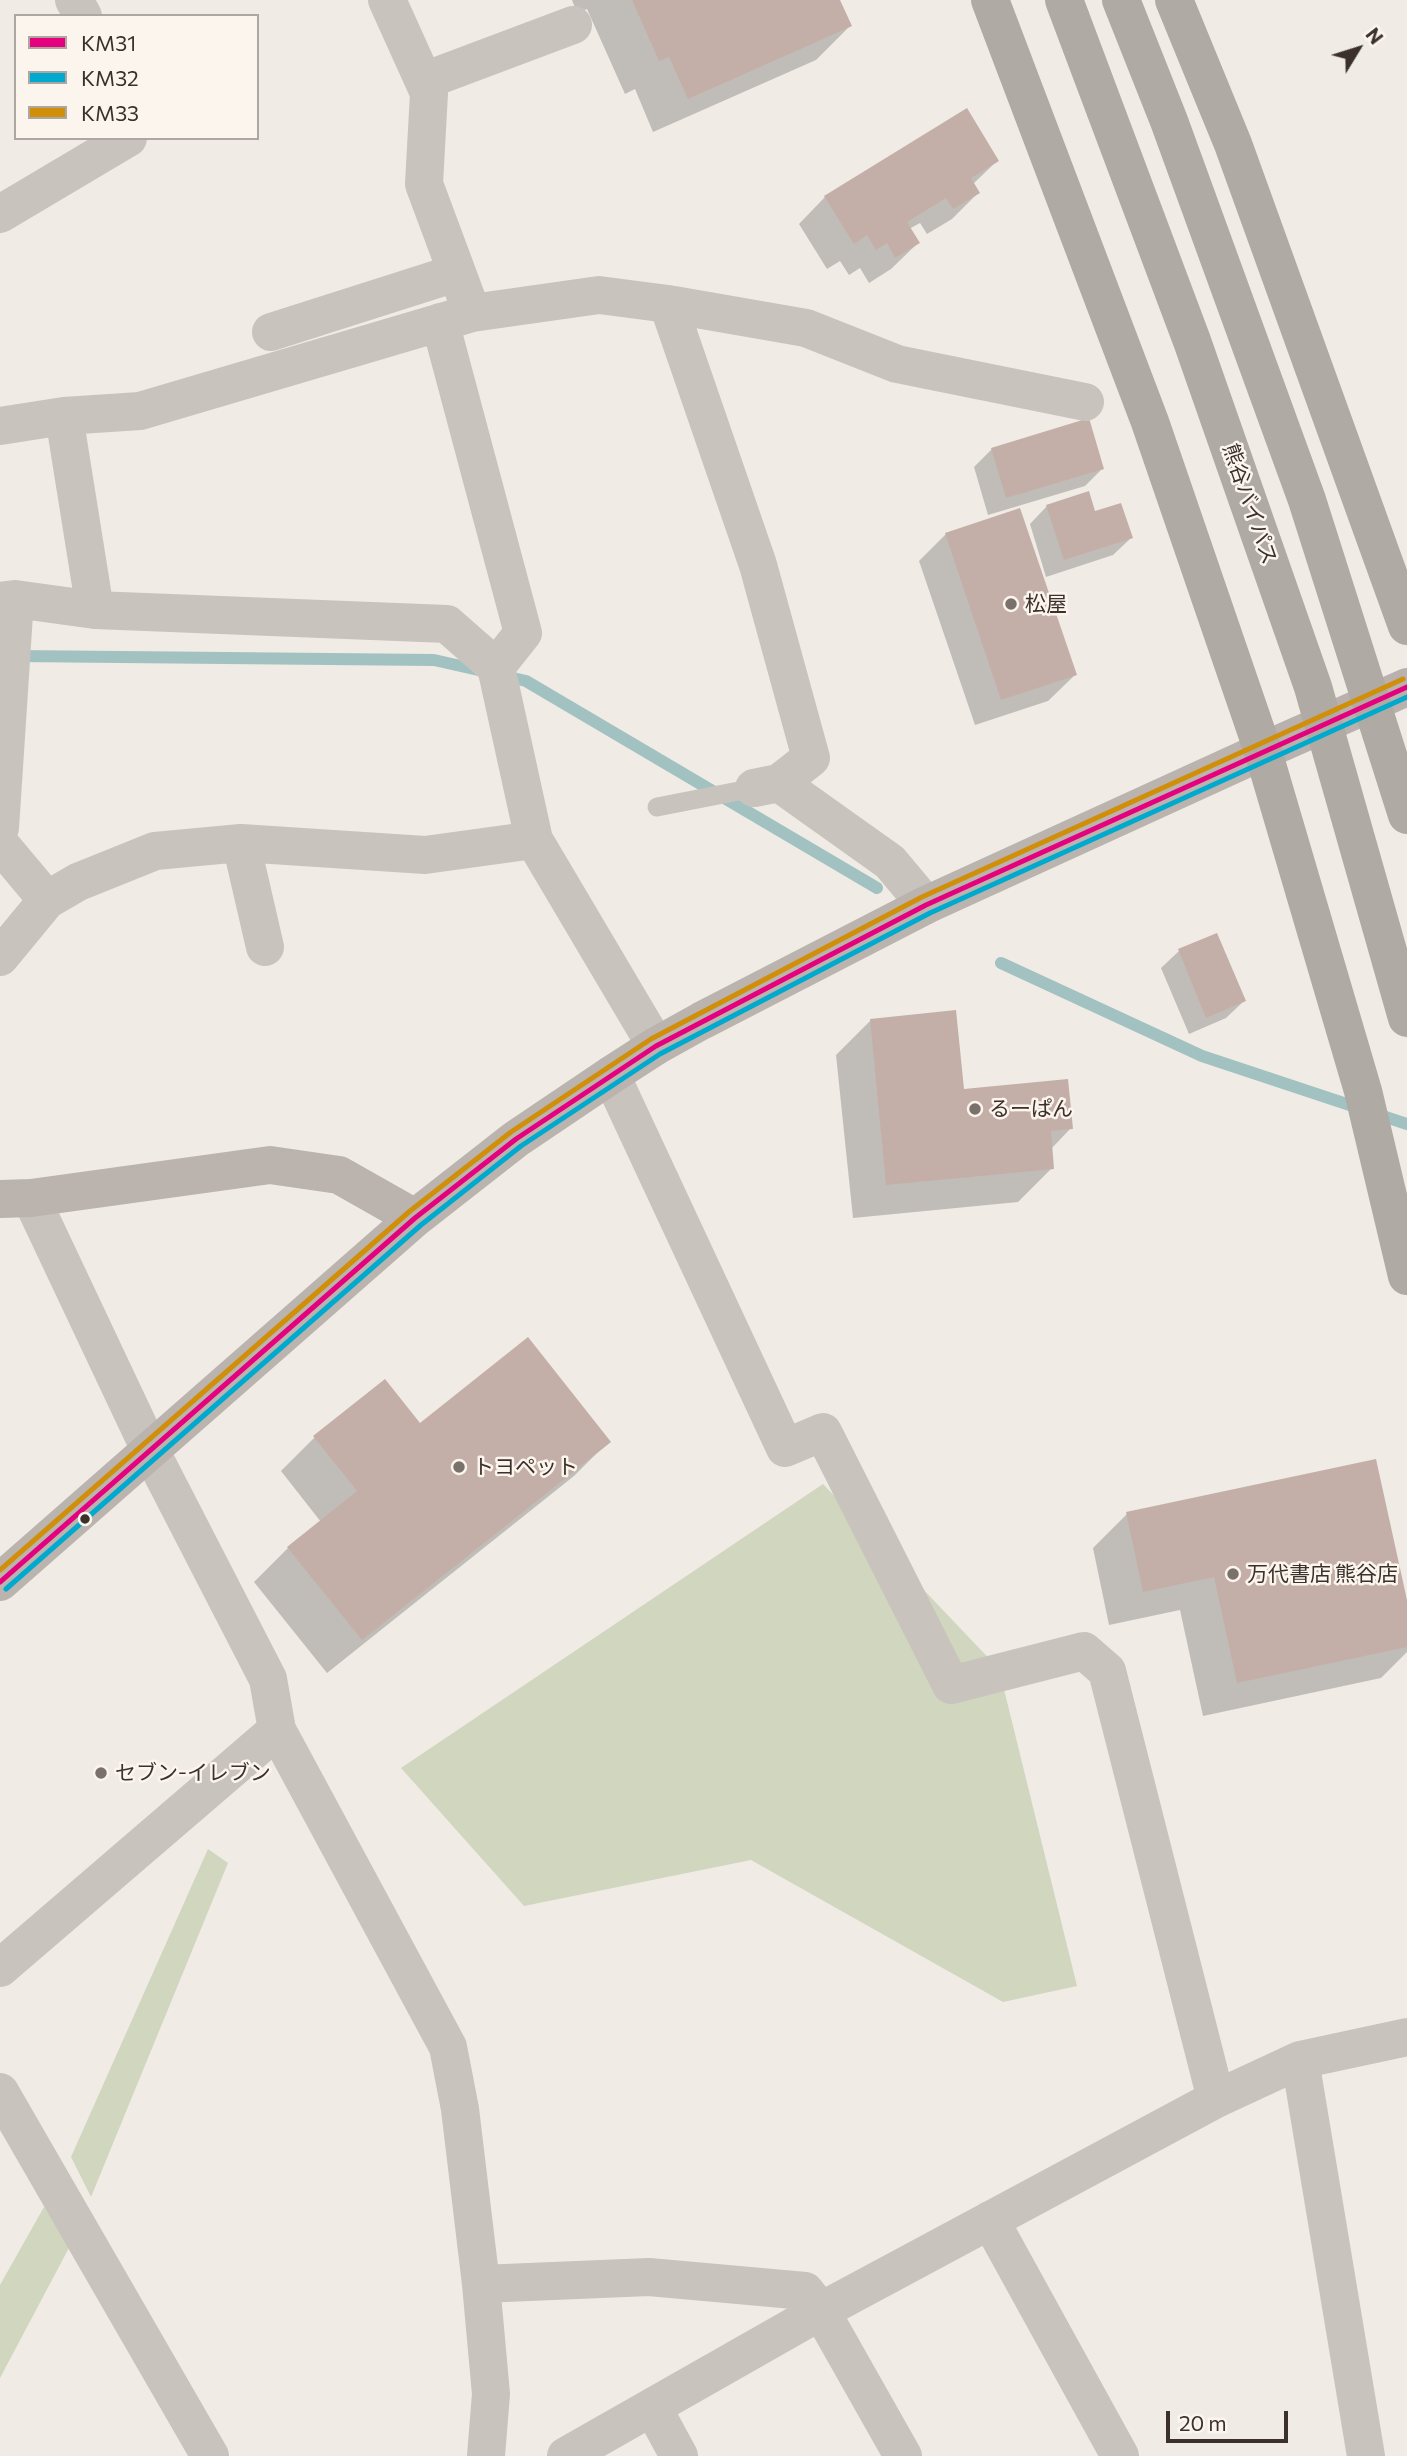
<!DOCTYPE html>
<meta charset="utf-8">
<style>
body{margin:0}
#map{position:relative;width:1407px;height:2456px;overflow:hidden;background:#f0ebe5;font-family:Commissioner,sans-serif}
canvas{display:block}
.legend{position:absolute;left:14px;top:14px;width:245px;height:126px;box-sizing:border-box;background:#fbf5ee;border:2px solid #aea6a0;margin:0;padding:9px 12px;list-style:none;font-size:21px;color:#3b302b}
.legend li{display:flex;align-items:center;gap:14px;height:35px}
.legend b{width:35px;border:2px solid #aea6a0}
.north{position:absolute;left:1323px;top:14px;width:70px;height:70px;-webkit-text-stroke:5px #fbf5ee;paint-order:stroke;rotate:52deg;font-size:19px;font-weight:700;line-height:28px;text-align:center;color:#3b302b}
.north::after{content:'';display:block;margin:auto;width:24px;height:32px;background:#3b302b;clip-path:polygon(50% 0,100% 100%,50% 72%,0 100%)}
.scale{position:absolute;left:1166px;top:2411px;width:122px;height:32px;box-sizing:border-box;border:4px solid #3b302b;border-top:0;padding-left:9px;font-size:21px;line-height:24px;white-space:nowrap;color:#3b302b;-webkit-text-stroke:5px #fbf5ee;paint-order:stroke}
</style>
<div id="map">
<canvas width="1407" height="2456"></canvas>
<ul class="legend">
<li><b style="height:9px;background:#e5007d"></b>KM31</li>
<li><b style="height:9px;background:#00a9ce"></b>KM32</li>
<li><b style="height:9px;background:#d18e09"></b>KM33</li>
</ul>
<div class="north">N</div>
<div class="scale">20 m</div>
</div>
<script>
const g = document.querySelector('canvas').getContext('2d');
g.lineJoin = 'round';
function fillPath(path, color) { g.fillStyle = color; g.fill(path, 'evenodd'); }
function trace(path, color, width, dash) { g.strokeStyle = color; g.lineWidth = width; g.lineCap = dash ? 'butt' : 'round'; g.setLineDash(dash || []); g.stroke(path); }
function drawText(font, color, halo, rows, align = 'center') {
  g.font = font + ' Commissioner,"Noto Sans JP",sans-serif'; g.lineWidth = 5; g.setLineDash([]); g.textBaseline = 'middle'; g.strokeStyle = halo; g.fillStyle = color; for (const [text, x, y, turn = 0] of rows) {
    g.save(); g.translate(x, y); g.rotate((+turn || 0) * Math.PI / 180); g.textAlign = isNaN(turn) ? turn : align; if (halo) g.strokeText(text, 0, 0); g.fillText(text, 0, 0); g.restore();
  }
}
fillPath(new Path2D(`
 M 823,1484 L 999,1669 L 1077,1986 L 1003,2002 L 751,1860 L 524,1906 L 401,1768 Z
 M 208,1849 L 228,1863 L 91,2197 L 71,2157 Z
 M 44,2207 L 71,2244 L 0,2378 L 0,2285 Z`), '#d1d6bf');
fillPath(new Path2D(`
 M 572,0 L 838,0 L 850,26 L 816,60 L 653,132 L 635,89 L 625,94 L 587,9 L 577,13 Z
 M 997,161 L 973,184 L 978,193 L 952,219 L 927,234 L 920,223 L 909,229 L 918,243 L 891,269 L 869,283 L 860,268 L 849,275 L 840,261 L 827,269 L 799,224 L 825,197 Z
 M 992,449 L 1102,469 L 1085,486 L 988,515 L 974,467 Z
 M 1047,506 L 1094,513 L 1131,538 L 1113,555 L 1046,577 L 1030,524 Z
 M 946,534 L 1075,675 L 1048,701 L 975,725 L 919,561 Z
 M 1179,951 L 1244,1001 L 1226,1018 L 1189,1034 L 1161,968 Z
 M 870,1021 L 963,1091 L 1071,1128 L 1051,1149 L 1052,1168 L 1018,1202 L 853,1218 L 836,1055 Z
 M 420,1425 L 608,1442 L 574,1476 L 327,1673 L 254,1582 L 288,1548 L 321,1522 L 281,1471 L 315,1437 Z
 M 1127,1514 L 1407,1608 L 1407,1652 L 1381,1678 L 1203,1716 L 1180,1610 L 1109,1625 L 1093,1548 Z`), '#0003');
trace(new Path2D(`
 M 16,656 L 434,660 L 483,671
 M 504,676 L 526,681 L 877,888
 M 1001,963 L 1202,1056 L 1407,1124`), '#a1c2c1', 12);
fillPath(new Path2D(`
 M 632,0 L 840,0 L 852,26 L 688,99 L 669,57 L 659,61 Z
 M 967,108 L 999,161 L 971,178 L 980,193 L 953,209 L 946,198 L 907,222 L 920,243 L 895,258 L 887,243 L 876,250 L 867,235 L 854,244 L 824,196 Z
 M 1089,418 L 1104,469 L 1006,498 L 991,448 Z
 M 1089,491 L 1095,511 L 1121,503 L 1133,538 L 1064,560 L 1046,505 Z
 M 1020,508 L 1077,675 L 1001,700 L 945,533 Z
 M 1217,933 L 1246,1001 L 1206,1018 L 1178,949 Z
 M 956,1010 L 964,1089 L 1068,1079 L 1073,1129 L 1051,1131 L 1054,1169 L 886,1185 L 870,1019 Z
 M 528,1337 L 611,1442 L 362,1640 L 287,1547 L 357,1491 L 313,1436 L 385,1379 L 420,1423 Z
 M 1376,1459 L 1407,1600 L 1407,1647 L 1237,1683 L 1214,1577 L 1143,1592 L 1126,1512 Z`), '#c3afa7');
trace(new Path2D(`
 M 657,807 L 754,788`), '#c9c3be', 19);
trace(new Path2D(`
 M 74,0 L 83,16
 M 387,0 L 429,93 L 424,184 L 472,313
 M 424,81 L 573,25
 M 0,214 L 128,138
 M 668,304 L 758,565 L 811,758 L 779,783 L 754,788
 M 440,322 L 523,633 L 496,667
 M 271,332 L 456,273
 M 64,416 L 95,610
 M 0,426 L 64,416 L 140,411 L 472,313 L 599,295 L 668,304 L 806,328 L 897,364 L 1085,402
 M 0,601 L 15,599 L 95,610 L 447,624 L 496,667 L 534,840 L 656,1046
 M 779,783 L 890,862 L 926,905
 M 0,828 L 15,599
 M 241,843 L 265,947
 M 0,844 L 47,900
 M 0,957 L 47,900 L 78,882 L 155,851 L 241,843 L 425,855 L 534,840
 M 611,1075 L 785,1448 L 823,1432 L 951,1685 L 1084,1651 L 1107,1671 L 1216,2099
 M 31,1198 L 150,1450 L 268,1679 L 277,1730 L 448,2047 L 460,2109 L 481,2284 L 491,2394 L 486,2456
 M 0,1968 L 277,1730
 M 1300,2060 L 1366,2456
 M 0,2092 L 210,2456
 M 990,2220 L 1120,2456
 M 481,2284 L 649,2277 L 805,2291 L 821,2311 L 903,2456
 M 653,2408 L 679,2456
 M 566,2456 L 821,2311 L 1216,2099 L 1300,2060 L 1407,2037`), '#c9c3be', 38);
trace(new Path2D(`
 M 0,1199 L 31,1198 L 270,1165 L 339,1175 L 415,1218
 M 0,1582 L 415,1218 L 516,1139 L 611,1075 L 656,1046 L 701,1021 L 926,905 L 1263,751`), '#bab3ae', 38);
trace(new Path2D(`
 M 1263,751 L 1407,687`), '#b8b1ad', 38);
trace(new Path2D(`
 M 990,0 L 1150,422 L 1263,751 L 1363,1091 L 1407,1276
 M 1174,0 L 1233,144 L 1407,626`), '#afaaa4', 38);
trace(new Path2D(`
 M 1064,0 L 1192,341 L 1313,687 L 1407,1018
 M 1121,0 L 1169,121 L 1307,500 L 1407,815`), '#afaaa4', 38);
trace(new Path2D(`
 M 0,1582 L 415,1218 L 516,1139 L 656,1046 L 926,905 L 1407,687`), '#e5007d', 5);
trace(new Path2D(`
 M 6,1589 L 421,1225 L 521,1146 L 660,1054 L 930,913 L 1407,697`), '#00a9ce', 5);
trace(new Path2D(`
 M 0,1570 L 410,1211 L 511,1132 L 651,1039 L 922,897 L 1403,679`), '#d18e09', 5);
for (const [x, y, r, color] of [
 [1011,604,7,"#7a716c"],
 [975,1109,7,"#7a716c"],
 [459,1467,7,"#7a716c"],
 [85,1519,6,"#3b302b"],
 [1233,1574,7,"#7a716c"],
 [101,1773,7,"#7a716c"]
]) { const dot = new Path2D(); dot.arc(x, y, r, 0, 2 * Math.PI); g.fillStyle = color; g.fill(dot); trace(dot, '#fbf5ee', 2.5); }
drawText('21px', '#3b302b', '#fbf5ee', [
 ["熊谷バイパス",1250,504,71]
]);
drawText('21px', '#3b302b', '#fbf5ee', [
 ["松屋",1025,604],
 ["るーぱん",989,1109],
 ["トヨペット",473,1467],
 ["万代書店 熊谷店",1247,1574],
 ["セブン-イレブン",115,1773]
], 'left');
</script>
